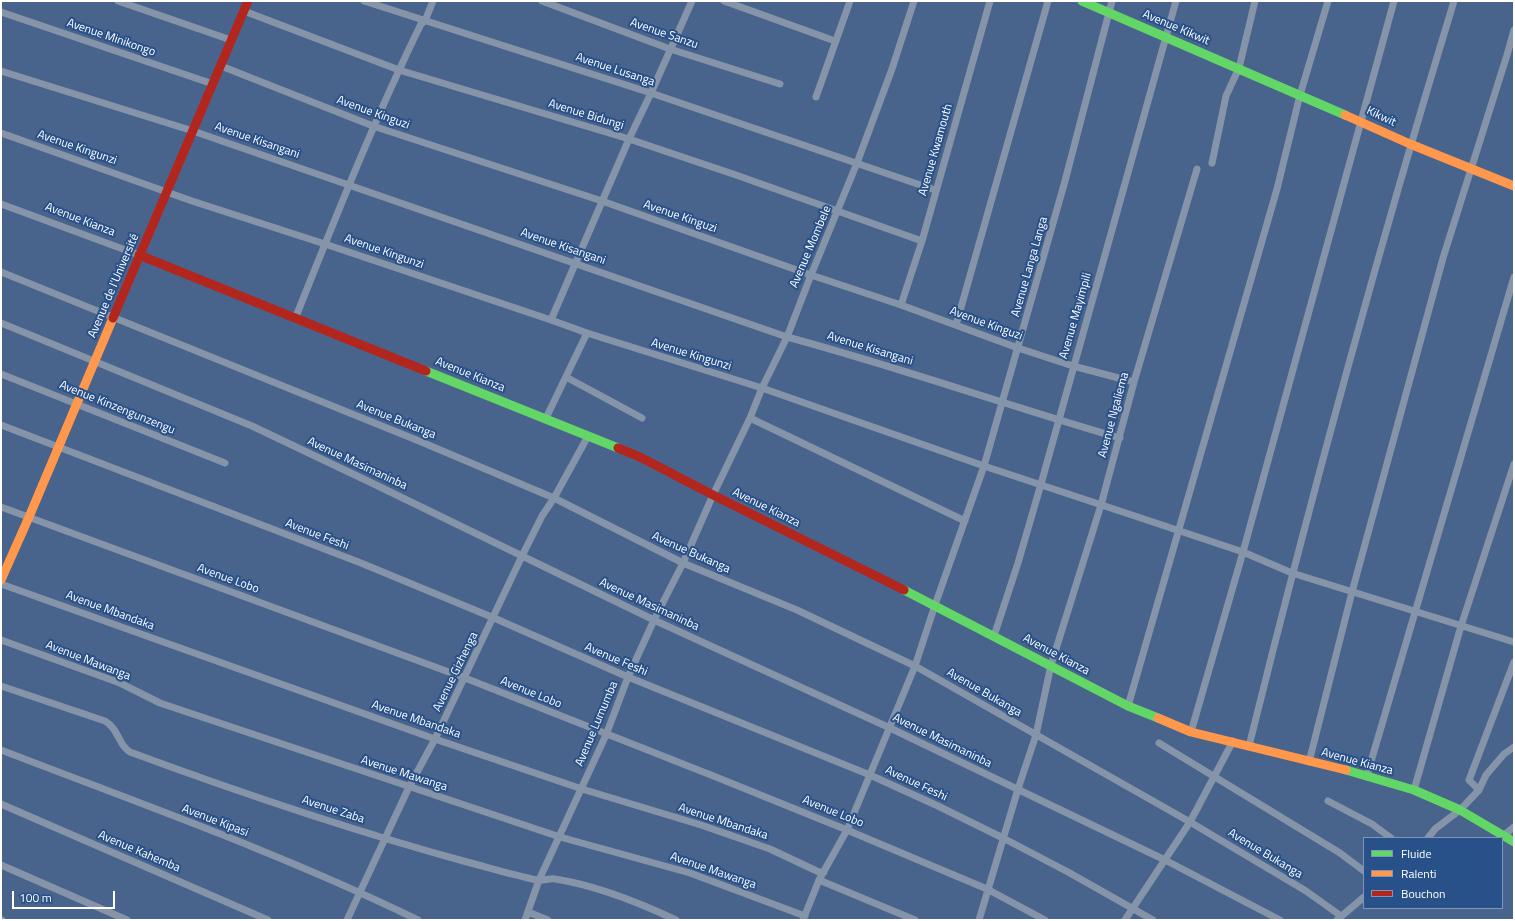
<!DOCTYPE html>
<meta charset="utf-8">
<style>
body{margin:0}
#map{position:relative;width:1515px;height:921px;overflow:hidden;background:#3e5473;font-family:"Titillium Web",sans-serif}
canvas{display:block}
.frame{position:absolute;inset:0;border:2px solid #fff;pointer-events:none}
.legend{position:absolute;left:1363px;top:837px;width:140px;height:72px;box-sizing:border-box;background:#285089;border:1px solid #7e96b8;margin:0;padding:5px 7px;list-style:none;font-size:12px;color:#fff}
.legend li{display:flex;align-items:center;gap:8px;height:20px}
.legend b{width:20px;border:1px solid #7e96b8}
.scale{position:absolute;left:12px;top:891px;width:103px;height:18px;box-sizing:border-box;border:2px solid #fff;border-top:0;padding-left:5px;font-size:12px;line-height:14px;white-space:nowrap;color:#fff;-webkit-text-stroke:3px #285089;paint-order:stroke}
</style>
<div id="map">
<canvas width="1515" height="921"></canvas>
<div class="frame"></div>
<ul class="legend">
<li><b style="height:5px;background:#63d668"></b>Fluide</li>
<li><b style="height:5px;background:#ff974d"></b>Ralenti</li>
<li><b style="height:5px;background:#b3261e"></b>Bouchon</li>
</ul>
<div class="scale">100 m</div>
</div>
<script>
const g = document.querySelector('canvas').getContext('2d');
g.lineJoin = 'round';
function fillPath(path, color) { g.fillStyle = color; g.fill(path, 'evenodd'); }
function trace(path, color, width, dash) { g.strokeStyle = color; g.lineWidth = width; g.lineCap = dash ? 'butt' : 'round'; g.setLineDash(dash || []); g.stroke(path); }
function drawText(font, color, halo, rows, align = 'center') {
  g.font = font + ' "Titillium Web",sans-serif'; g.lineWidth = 4; g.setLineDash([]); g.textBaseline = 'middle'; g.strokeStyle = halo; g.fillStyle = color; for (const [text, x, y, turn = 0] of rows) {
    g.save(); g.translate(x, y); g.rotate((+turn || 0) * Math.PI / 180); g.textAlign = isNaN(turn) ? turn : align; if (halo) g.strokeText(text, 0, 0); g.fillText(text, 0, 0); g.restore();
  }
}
fillPath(new Path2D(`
 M 1,1 L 1514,1 L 1514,920 L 1,920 ZM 1364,838 L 1502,838 L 1502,908 L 1364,908 Z`), '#49648c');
trace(new Path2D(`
 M 118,1 L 231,40
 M 364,1 L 651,93 L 935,190
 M 542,1 L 670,49 L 780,84
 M 724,1 L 835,41
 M 244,11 L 399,70 L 629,139 L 736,175 L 922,241
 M 1,12 L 213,84
 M 221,66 L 373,126 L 602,201 L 811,275 L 901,305 L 1018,348 L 1073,366 L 1134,382
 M 1,71 L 193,131 L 787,337 C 899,367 1008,406 1120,438
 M 816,97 L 850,1
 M 1,133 L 192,201 L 325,244 L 551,320 L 587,333 L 762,388 L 984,466 L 1180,531 L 1243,552 L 1292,573 L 1514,642
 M 1212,163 L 1226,96 L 1239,68 L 1255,1
 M 1,204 L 139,255
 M 1,272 L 419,441 L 554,498 L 683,563 L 797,610 L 915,666 L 1190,822 L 1306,891 L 1341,916
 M 901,305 L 922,241 L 990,1
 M 295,319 C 335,219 374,120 421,24 L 425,21 L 433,1
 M 551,320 L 629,139 L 651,93 L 692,1
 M 1,323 L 252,426 L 376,485 L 654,620 L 890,728 L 1165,860 L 1280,920
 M 956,325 L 1048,1
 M 1,374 L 225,463
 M 566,377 L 642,418
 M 546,418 L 587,333
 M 750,418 L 965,521
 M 1,425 L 361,563 L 494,618 L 628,677 L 870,775 L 938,806 L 1003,838 L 1068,872 L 1153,920
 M 1,507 L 465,678 L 716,777 L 847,830 L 987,889 L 1045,920
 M 1,584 L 435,739 L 582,789 L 701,825 L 770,849 L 819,872 L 824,872
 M 994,636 L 1018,563 L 1041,484 L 1176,1
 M 1,640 L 120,683 L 160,703 L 560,837 L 690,873 L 805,916
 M 1,686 L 105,721 C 119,729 118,745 130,752 C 241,793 353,831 467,862 C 490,868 514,875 537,880 C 543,881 550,878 555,879 C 594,885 640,903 676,920
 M 1128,706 L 1277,189 L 1300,95 L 1328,1
 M 1191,732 L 1243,552 L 1394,1
 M 1159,743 L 1340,853 L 1364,871
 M 1249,746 C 1311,496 1379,247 1454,1
 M 1,750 C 141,804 283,854 418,920
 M 1309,762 L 1352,592 L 1443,258 L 1507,55 L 1514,30
 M 1367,775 L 1514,277
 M 1414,790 L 1461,626 L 1514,464
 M 1479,790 L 1469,780 L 1514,662
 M 1328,801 L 1372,824 L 1391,838
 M 1,804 L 268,920
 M 1504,835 L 1514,827
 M 1428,838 L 1435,829 L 1460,810 L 1479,790 L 1486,775 L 1504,754 L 1514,747
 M 1,865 L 127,920
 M 819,880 L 915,920
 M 528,912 L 548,920
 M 1,920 L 2,920
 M 347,920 L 409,787 L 435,739 L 522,556 L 542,516 L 554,498 L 588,436
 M 525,920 L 539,880 L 606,735 L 628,677 L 654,620 L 683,563 L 713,495 L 750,418 L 762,388 L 787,337 L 811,275 L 857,163 L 892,69 L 914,1
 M 803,920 L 819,880 L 847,830 L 915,666 L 935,605 L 984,466 L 1065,181 L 1112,1
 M 979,920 L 1018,789 L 1036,735 L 1051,665 L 1101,505 L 1134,382 L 1197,169
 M 1125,920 L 1190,822 L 1233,741
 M 1337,920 L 1364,897`), '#8594a8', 7);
trace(new Path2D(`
 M 1082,1 L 1345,115
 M 426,371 L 618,448
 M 904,590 L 1128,706 L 1158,718
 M 1346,770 L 1414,790 L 1460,810 L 1514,842`), '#63d668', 9);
trace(new Path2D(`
 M 1345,115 L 1410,144 L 1514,186
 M 1,580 L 29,517 L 113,318
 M 1158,718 L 1191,732 L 1346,770`), '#ff974d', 9);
trace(new Path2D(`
 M 139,255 L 426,371
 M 113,318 L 248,1
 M 618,448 L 640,457 L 713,495 L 904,590`), '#b3261e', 9);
drawText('12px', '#fff', '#285089', [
 ["Avenue Kikwit",1176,28,23],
 ["Avenue Sanzu",664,34,19],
 ["Avenue Minikongo",111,38,19],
 ["Avenue Lusanga",615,70,18],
 ["Avenue Kinguzi",373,113,20],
 ["Avenue Bidungi",586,115,17],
 ["Kikwit",1381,117,25],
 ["Avenue Kisangani",257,141,19],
 ["Avenue Kingunzi",77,148,19],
 ["Avenue Kwamouth",936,150,-74],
 ["Avenue Kinguzi",680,217,19],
 ["Avenue Kianza",80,220,21],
 ["Avenue Kisangani",563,247,19],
 ["Avenue Mombele",811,247,-67],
 ["Avenue Kingunzi",384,252,19],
 ["Avenue Langa Langa",1030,267,-74],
 ["Avenue de l’Université",114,286,-67],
 ["Avenue Mayimpili",1076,316,-74],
 ["Avenue Kinguzi",986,324,20],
 ["Avenue Kisangani",870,349,17],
 ["Avenue Kingunzi",691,355,17],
 ["Avenue Kianza",470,375,22],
 ["Avenue Kinzengunzengu",117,408,22],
 ["Avenue Ngaliema",1114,415,-75],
 ["Avenue Bukanga",396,420,22],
 ["Avenue Masimaninba",357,464,25],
 ["Avenue Kianza",766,508,26],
 ["Avenue Feshi",317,535,21],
 ["Avenue Bukanga",691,553,24],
 ["Avenue Lobo",228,579,20],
 ["Avenue Masimaninba",649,605,25],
 ["Avenue Mbandaka",110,611,20],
 ["Avenue Kianza",1056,655,28],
 ["Avenue Feshi",616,660,23],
 ["Avenue Mawanga",88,661,21],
 ["Avenue Gizhenga",456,672,-64],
 ["Avenue Lobo",531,693,22],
 ["Avenue Bukanga",984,693,30],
 ["Avenue Mbandaka",416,720,19],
 ["Avenue Lumumba",597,724,-67],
 ["Avenue Masimaninba",942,741,26],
 ["Avenue Kianza",1357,762,15],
 ["Avenue Mawanga",404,774,18],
 ["Avenue Feshi",916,784,25],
 ["Avenue Zaba",333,810,18],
 ["Avenue Lobo",833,812,22],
 ["Avenue Kipasi",215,821,21],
 ["Avenue Mbandaka",723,822,18],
 ["Avenue Kahemba",139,852,23],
 ["Avenue Bukanga",1265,854,31],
 ["Avenue Mawanga",713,871,19]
]);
</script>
